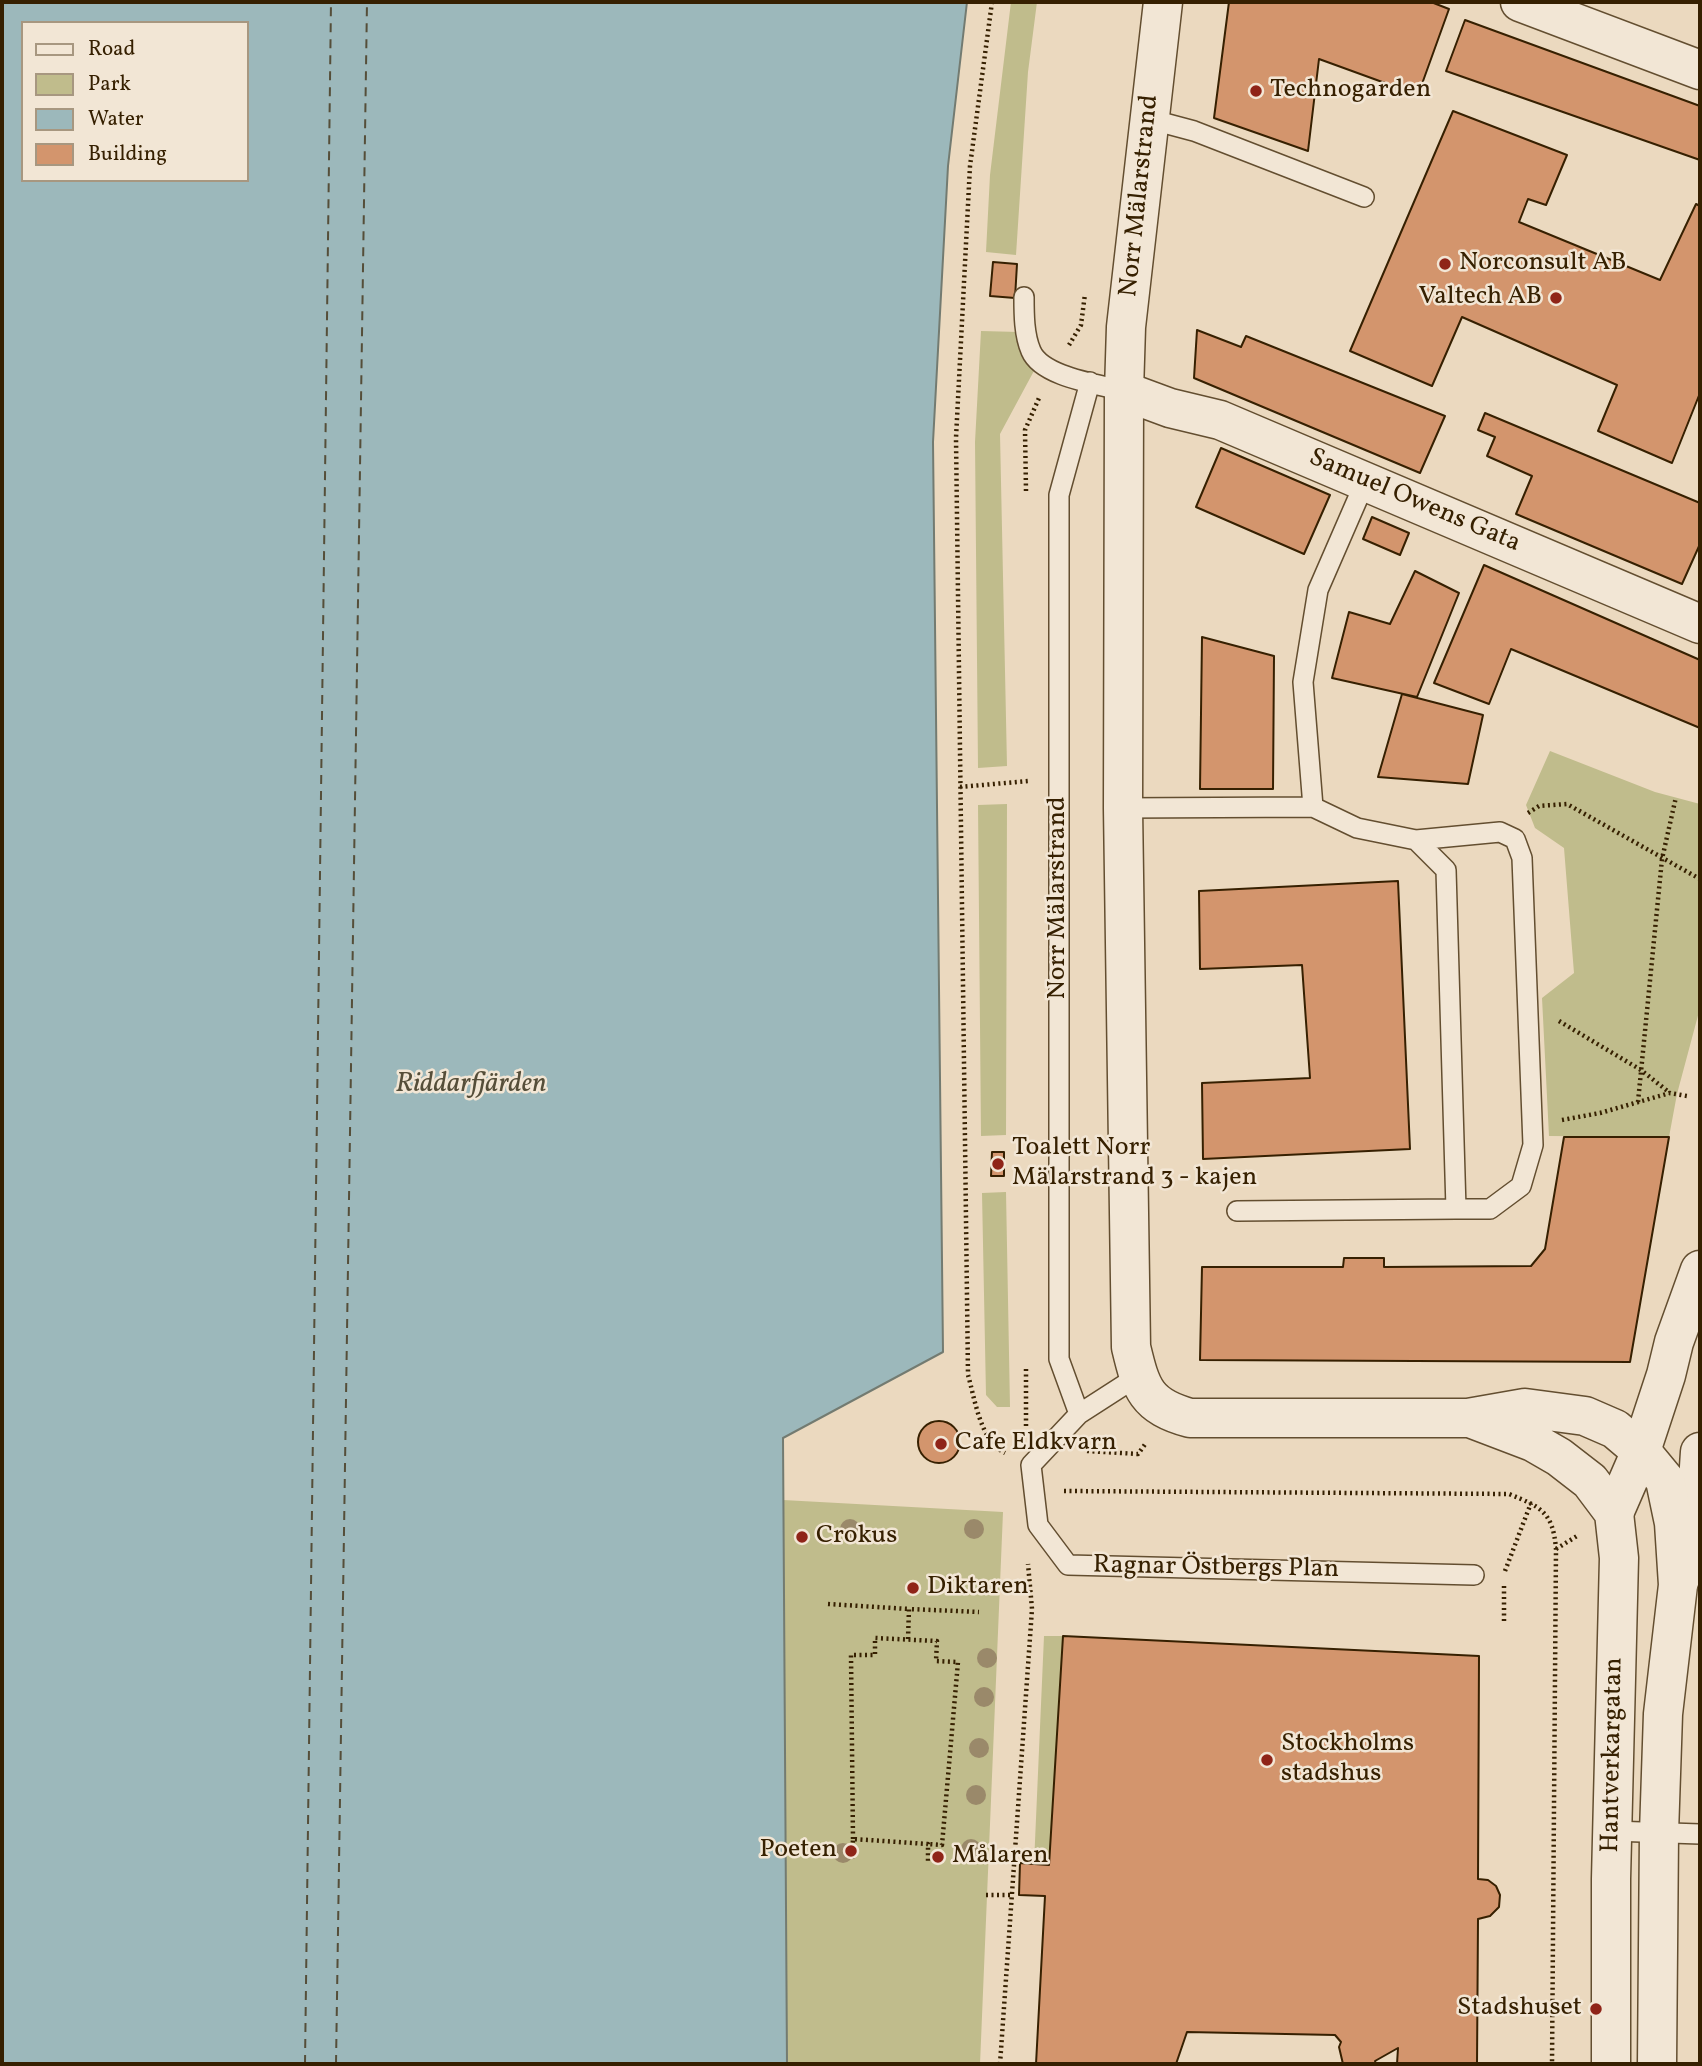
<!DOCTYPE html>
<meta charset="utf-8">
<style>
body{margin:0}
#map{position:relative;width:1702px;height:2066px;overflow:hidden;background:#ebd9bf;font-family:Vollkorn,serif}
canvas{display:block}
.frame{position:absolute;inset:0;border:4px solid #362001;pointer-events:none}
.legend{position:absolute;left:21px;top:21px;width:228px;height:161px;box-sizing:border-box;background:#f2e6d5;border:2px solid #a79780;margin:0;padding:9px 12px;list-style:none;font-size:21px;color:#362001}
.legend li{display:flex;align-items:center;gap:14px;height:35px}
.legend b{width:35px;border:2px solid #a79780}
</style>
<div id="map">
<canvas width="1702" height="2066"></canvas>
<div class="frame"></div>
<ul class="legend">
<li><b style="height:9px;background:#f2e6d5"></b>Road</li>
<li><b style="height:19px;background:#c0bc8c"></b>Park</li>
<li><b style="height:19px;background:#9cb8bb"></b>Water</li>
<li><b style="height:19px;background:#d3956d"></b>Building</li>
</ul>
</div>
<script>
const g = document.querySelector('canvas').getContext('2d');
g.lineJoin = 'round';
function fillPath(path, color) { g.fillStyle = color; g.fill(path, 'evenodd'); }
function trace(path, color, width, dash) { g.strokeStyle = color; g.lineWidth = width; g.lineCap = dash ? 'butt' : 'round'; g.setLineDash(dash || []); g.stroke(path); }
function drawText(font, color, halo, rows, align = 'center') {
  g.font = font + ' Vollkorn,serif'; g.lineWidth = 5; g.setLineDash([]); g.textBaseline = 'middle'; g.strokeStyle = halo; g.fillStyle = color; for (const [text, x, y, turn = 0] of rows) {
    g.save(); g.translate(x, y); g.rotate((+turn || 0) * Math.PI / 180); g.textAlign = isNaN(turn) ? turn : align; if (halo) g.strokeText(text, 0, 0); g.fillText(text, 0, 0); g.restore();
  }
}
fillPath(new Path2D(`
 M 1011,2 L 1037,2 L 1028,72 L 1016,255 L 986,252 L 990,175 Z
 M 981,331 L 1019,332 L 1035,369 L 1000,434 L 1007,766 L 978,768 L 975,442 Z
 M 1550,751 L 1655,792 L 1700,804 L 1700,1008 L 1677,1094 L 1669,1137 L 1549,1136 L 1542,998 L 1574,973 L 1564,848 L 1535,828 L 1526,805 Z
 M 1007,804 L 1006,1135 L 981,1136 L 978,805 Z
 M 1006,1192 L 1010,1407 L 997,1407 L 986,1395 L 982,1193 Z
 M 783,1500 L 1003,1512 L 980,2064 L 787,2064 Z
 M 1044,1636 L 1063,1636 L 1049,1865 L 1034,1864 Z`), '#c0bc8c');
const water = new Path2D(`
 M 2,2 L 967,2 L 948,166 L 933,442 L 943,1352 L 783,1438 L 787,2064 L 2,2064 ZM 23,23 L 247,23 L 247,180 L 23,180 Z`);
fillPath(water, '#9cb8bb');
trace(water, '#737b71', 2);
trace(new Path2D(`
 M 305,2064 L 331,2
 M 336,2064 L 367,2`), '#554e39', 2, [9, 7]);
const building = new Path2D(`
 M 1229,2 L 1431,2 L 1449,9 L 1418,95 L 1319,59 L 1308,151 L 1214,118 Z
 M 1465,20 L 1700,106 L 1700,160 L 1446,71 Z
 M 1453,111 L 1567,155 L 1546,205 L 1528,199 L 1519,222 L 1660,280 L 1696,204 L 1700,206 L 1700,393 L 1672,463 L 1598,431 L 1617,385 L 1462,317 L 1432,386 L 1350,351 Z
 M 993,262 L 1017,264 L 1015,298 L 990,296 Z
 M 1197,330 L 1241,347 L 1246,336 L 1445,416 L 1420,473 L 1194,378 Z
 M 1485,413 L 1700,503 L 1700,544 L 1682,584 L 1516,514 L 1532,476 L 1487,456 L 1495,437 L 1478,430 Z
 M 1221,448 L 1330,495 L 1304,554 L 1196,507 Z
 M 1372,517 L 1409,533 L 1400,555 L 1363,539 Z
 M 1484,565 L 1700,660 L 1700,728 L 1511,649 L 1489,704 L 1434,683 Z
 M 1415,571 L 1459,593 L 1417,697 L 1332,678 L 1349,612 L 1390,624 Z
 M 1202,637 L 1274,656 L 1273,789 L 1200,789 Z
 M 1402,694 L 1483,715 L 1468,784 L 1378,777 Z
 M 1398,881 L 1410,1149 L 1203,1159 L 1202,1083 L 1310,1078 L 1302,965 L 1200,969 L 1199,891 Z
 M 1564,1137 L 1669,1137 L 1630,1362 L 1200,1360 L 1202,1267 L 1343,1267 L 1344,1258 L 1384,1258 L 1384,1267 L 1531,1266 L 1545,1249 Z
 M 992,1152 L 1004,1152 L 1004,1176 L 991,1176 Z
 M918 1442a21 21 0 1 1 42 0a21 21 0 1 1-42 0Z
 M 1063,1636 L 1479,1656 L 1478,1879 L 1488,1880 L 1496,1886 L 1500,1895 L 1499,1907 L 1490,1916 L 1478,1919 L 1477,2064 L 1397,2064 L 1398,2048 L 1375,2061 L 1376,2064 L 1343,2064 L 1339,2047 L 1341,2042 L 1335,2035 L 1187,2032 L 1176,2064 L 1036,2064 L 1045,1896 L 1019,1895 L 1020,1863 L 1049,1865 Z`);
fillPath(building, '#d3956d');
trace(building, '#362001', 2);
const service = new Path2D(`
 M 1149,119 L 1194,131 L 1364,197
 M 1024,297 C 1024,314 1024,335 1031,351 C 1042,377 1098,384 1124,391
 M 1123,808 L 1313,807
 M 1416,840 L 1500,832 L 1515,839 L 1522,858 L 1533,1145 L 1521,1186 L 1490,1209 L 1456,1209
 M 1237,1211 L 1456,1209 L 1446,870 L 1416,840 L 1357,828 L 1313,807 L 1303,682 L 1318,590 L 1365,482
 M 1138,1376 L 1079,1414 L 1031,1465 L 1038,1525 L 1068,1565 L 1474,1575
 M 1079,1414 L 1059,1359 L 1059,495 L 1090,382
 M 1612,1831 L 1700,1834`);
const minor = new Path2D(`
 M 1520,2 L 1700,70
 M 1124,391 L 1170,408 L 1220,420 L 1700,624
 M 1614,1513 L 1641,1451 L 1666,1375 L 1674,1342 L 1700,1270
 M 1680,1579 L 1695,1527 L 1700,1452`);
const tertiary = new Path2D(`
 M 1163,2 L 1126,327 L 1124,391 L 1123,808 L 1131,1347 C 1141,1389 1146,1406 1190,1418 L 1468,1418 L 1525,1408 L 1585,1416 L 1615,1429 L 1641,1451 L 1665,1480 L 1674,1523 L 1678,1585 L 1663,1714 L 1659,1833 L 1657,2064
 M 1470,1418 L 1533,1442 L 1559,1457 L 1590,1481 L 1614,1513 L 1619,1558 L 1611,1879 L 1611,2064`);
trace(service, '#634e30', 22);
trace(minor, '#634e30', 41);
trace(tertiary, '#634e30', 41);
trace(new Path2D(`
 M 992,2 L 970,166 L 956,438 L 968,1375 C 975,1399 980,1441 1005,1453
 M 1069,345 L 1081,325 L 1085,294
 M 1026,491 L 1025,430 L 1039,398
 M 960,787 L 1028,781
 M 1528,813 L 1539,806 L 1567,804 L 1700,879
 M 1559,1021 L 1641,1070 L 1670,1093
 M 1638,1102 L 1662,859 L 1676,797
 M 1562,1120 L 1600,1113 L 1670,1093 L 1687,1096
 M 1026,1426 L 1026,1368
 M 1087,1451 L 1138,1454 L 1146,1443
 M 1064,1491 L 1509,1494 C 1541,1507 1553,1512 1556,1549 L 1552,2064
 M 1556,1549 L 1577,1536
 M 1505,1571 L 1531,1503
 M 1504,1586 L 1504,1624
 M 828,1604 L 909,1609
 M 908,1639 L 909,1609 L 979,1612
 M 853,1839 L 851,1655 L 875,1655 L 875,1638 L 937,1641 L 936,1661 L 958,1662 L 942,1845 L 928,1844
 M 852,1859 L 853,1839 L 928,1844 L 928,1863
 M 986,1895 L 1011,1895
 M 1000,2064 L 1032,1609 L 1028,1564`), '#362001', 4.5, [2, 3.5]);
trace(service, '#f2e6d5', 19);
trace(minor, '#f2e6d5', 38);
trace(tertiary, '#f2e6d5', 38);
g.fillStyle = '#9a896a';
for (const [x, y] of [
 [850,1529],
 [974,1529],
 [987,1658],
 [984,1697],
 [979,1748],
 [976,1795],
 [971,1849],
 [843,1853]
]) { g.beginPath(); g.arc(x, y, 10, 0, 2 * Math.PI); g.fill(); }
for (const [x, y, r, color] of [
 [1256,91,7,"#8f2418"],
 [1445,264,7,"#8f2418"],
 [1556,298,7,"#8f2418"],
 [998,1164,7,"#8f2418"],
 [941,1444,7,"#8f2418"],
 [802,1537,7,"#8f2418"],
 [913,1588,7,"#8f2418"],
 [1267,1760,7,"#8f2418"],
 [851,1851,7,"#8f2418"],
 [938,1857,7,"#8f2418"],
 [1596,2009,7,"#8f2418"]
]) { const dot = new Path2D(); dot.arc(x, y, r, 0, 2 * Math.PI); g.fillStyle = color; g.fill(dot); trace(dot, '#f2e6d5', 2.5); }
drawText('26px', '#362001', '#f2e6d5', [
 ["Technogarden",1270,91],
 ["Norconsult AB",1459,264],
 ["Valtech AB",1542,298,"right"],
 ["Toalett Norr",1012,1149],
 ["Mälarstrand 3 - kajen",1012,1179],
 ["Cafe Eldkvarn",955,1444],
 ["Crokus",816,1537],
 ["Diktaren",927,1588],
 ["Stockholms",1281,1745],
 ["stadshus",1281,1775],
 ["Poeten",837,1851,"right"],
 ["Målaren",952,1857],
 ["Stadshuset",1582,2009,"right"]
], 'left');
drawText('26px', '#362001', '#f2e6d5', [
 ["Norr Mälarstrand",1141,196,-84],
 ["Samuel Owens Gata",1414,502,23],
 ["Norr Mälarstrand",1059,898,-90],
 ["Ragnar Östbergs Plan",1216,1569,1],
 ["Hantverkargatan",1614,1755,-89]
]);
drawText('italic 28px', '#554e39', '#f2e6d5', [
 ["Riddarfjärden",471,1086]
]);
</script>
